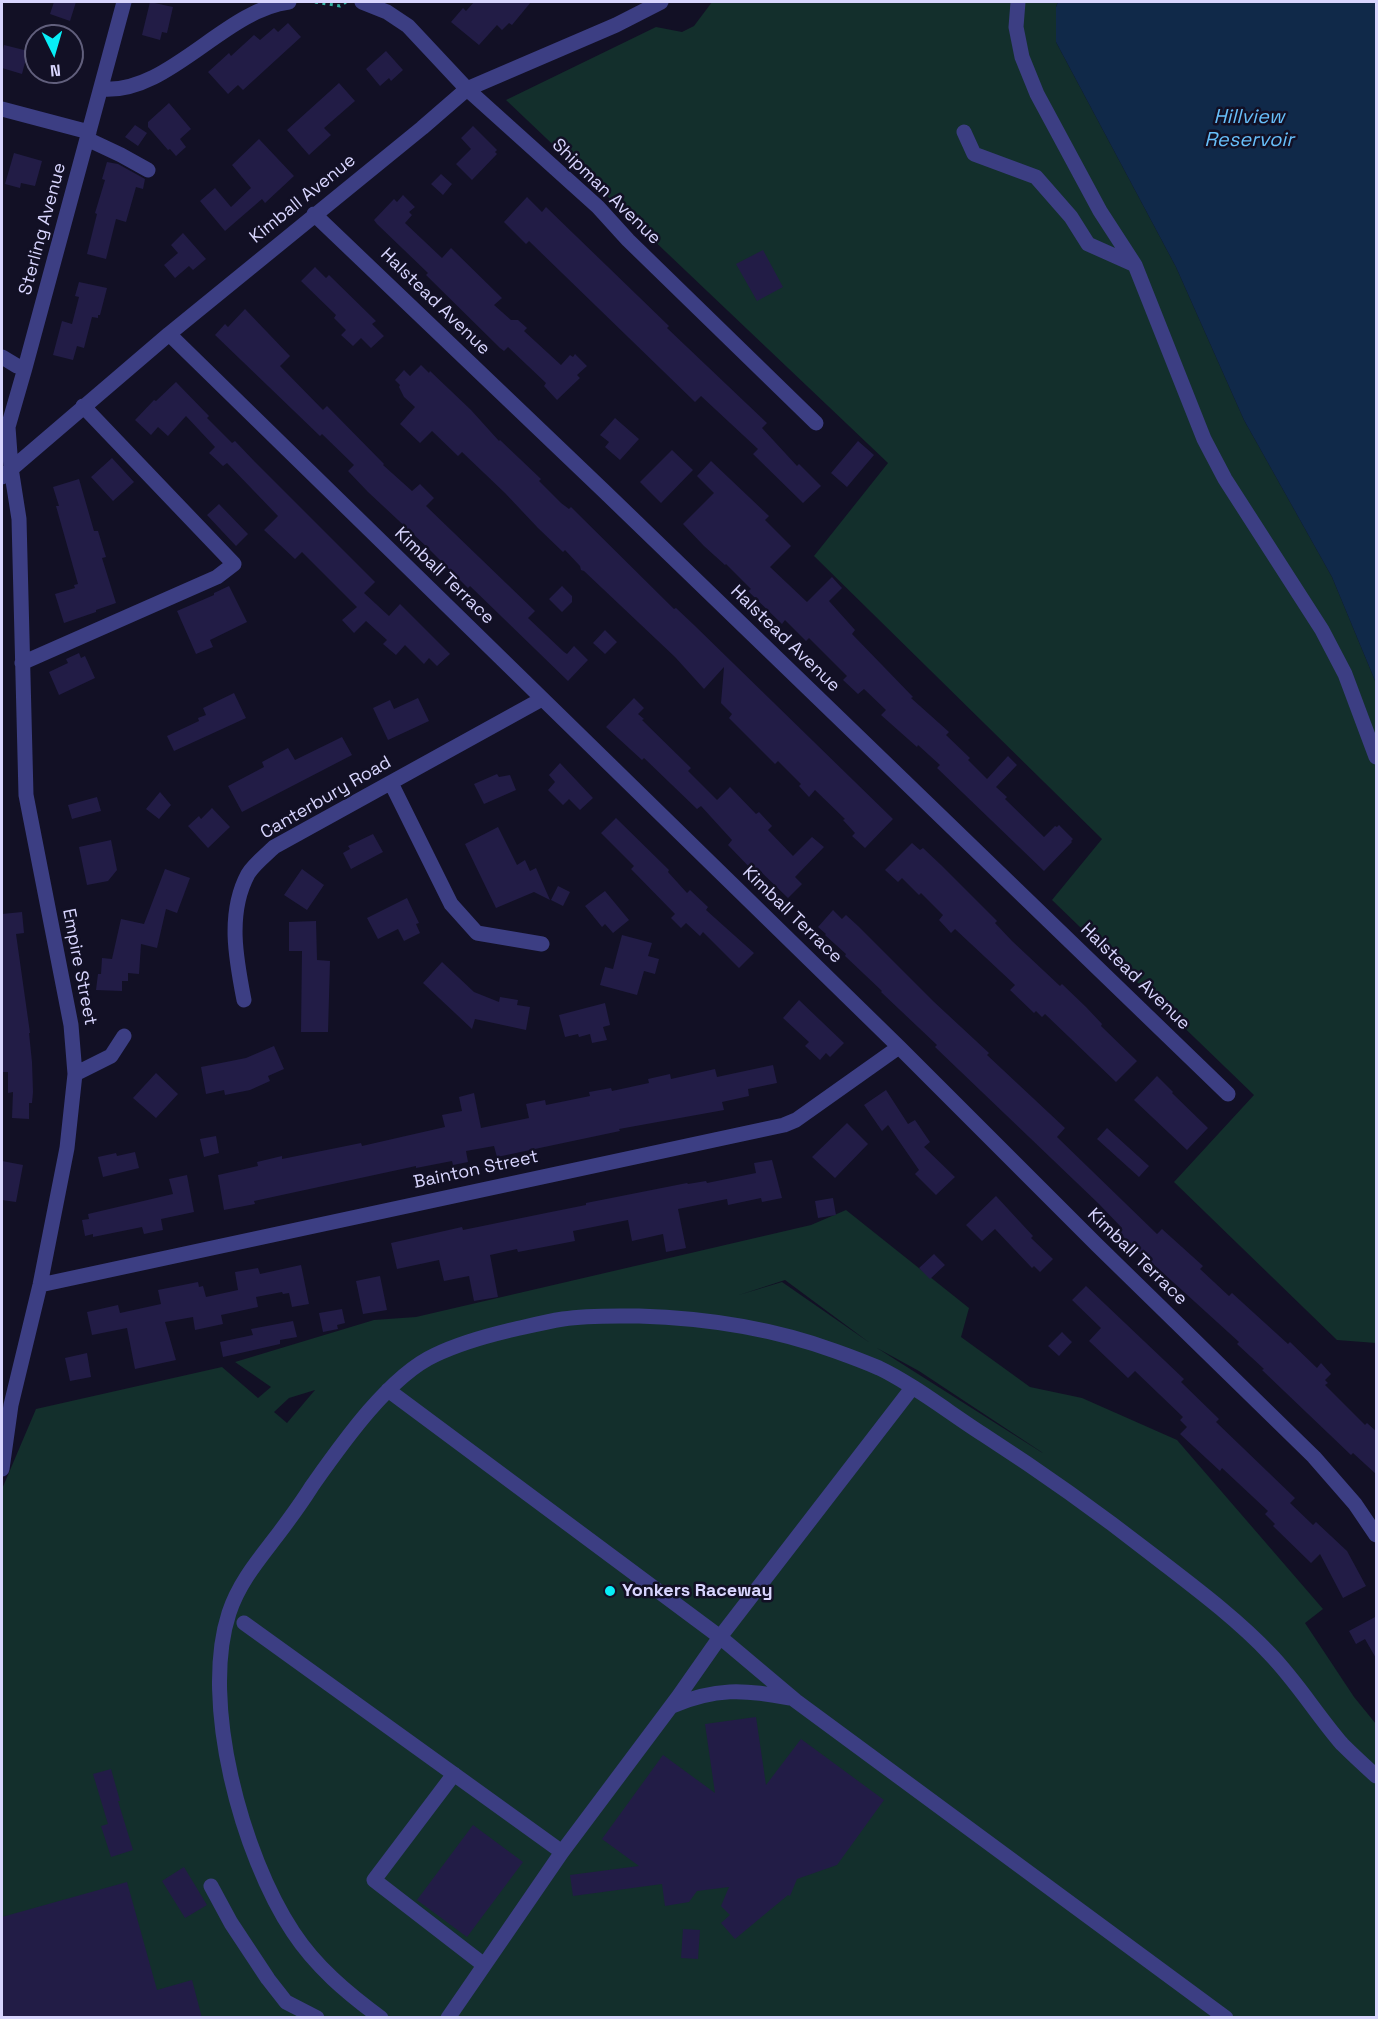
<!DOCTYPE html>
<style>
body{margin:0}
#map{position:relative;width:1378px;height:2019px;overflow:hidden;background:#121025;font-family:"Space Grotesk",sans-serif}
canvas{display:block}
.frame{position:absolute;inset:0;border:3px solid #d8d5fe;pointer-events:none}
.north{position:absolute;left:24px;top:24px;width:60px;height:60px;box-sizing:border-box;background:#121025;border:2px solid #615f7c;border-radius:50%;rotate:175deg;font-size:16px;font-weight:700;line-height:24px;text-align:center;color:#d8d5fe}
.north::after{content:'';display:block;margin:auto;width:21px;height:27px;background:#08eef7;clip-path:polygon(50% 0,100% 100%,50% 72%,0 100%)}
</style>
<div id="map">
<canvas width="1378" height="2019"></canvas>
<div class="frame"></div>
<div class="north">N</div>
</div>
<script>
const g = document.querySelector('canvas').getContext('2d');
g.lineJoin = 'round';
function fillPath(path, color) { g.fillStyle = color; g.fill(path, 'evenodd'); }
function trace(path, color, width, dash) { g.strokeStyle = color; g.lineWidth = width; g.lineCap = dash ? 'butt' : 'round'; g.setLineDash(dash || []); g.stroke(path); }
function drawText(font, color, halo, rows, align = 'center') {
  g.font = font + ' "Space Grotesk",sans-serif'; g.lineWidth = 5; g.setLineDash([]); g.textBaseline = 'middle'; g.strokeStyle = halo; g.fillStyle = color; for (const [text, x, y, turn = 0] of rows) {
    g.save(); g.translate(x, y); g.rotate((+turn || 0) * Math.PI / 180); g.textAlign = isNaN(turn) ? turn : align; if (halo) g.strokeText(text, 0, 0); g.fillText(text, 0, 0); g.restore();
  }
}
fillPath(new Path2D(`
 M 712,2 L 1058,2 L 1056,7 L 1056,42 L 1176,267 L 1244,420 L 1332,577 L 1376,683 L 1376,1343 L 1337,1340 L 1174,1182 L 1254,1095 L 1052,900 L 1102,839 L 814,556 L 888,463 L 506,100 L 656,27 L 682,32 L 694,26 Z
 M 846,1210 L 969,1308 L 961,1337 L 1030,1387 L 1082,1398 L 1177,1440 L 1323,1609 L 1305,1623 L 1354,1697 L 1376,1724 L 1376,2017 L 2,2018 L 2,1489 L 36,1409 L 222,1367 L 258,1398 L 271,1387 L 235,1362 L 374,1320 L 416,1317 L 811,1225 ZM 785,1280 L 870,1343 L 782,1282 L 739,1295 ZM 877,1348 L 919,1371 L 1043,1453 L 1041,1452 ZM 315,1390 L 287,1423 L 274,1412 L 289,1398 Z`), '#132f2c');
fillPath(new Path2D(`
 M 1058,2 L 1376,2 L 1376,683 L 1332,577 L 1244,420 L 1176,267 L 1056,42 L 1056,7 Z`), '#102949');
fillPath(new Path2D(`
 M 54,2 L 76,2 L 70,21 L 50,14 Z
 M 150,2 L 173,7 L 167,33 L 162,32 L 160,40 L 142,35 Z
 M 474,2 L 531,2 L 512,25 L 509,23 L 502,30 L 497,25 L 479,45 L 451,22 L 463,8 L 466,11 Z
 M 288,23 L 301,37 L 243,90 L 238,85 L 228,94 L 208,72 L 229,53 L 231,56 L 254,35 L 260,40 L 274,28 L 278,32 Z
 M 4,45 L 28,51 L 22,74 L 2,68 L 2,54 Z
 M 386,51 L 403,70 L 391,81 L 389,78 L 380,86 L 366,69 Z
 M 339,83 L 355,101 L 324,128 L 331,135 L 309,155 L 287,130 Z
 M 169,103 L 191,129 L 180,139 L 186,147 L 176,156 L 170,149 L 168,150 L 148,127 L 148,122 Z
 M 135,125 L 147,133 L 138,146 L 125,137 Z
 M 473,126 L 497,150 L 495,152 L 497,154 L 472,180 L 456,164 L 471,149 L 461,138 Z
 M 259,139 L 294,176 L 265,203 L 262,199 L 225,231 L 200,201 L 215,188 L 231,207 L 251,188 L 232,165 Z
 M 14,153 L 42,161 L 35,186 L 21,183 L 20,188 L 5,184 Z
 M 107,162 L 118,164 L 145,179 L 143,189 L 136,187 L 126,222 L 116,219 L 106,259 L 87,254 L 97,214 L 95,213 L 105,180 L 102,179 Z
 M 441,174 L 452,184 L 443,195 L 431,184 Z
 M 403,195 L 415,207 L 409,212 L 412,215 L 405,223 L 442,258 L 451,248 L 502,298 L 494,305 L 511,320 L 518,320 L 527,328 L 524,331 L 561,365 L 570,355 L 573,357 L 575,354 L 587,366 L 577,375 L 580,378 L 557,400 L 544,386 L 546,383 L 508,347 L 504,351 L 500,348 L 426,275 L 428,273 L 377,224 L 374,220 L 394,199 L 397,202 Z
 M 527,197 L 542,212 L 546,207 L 669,326 L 667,328 L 767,423 L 762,428 L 797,466 L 799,464 L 821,486 L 803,503 L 753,454 L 758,449 L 701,396 L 695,402 L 529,241 L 526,244 L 504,222 Z
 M 183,233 L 206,259 L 193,270 L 189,266 L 175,278 L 164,265 L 178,253 L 171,245 Z
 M 763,250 L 783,287 L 757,301 L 736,264 Z
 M 315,267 L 326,278 L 329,275 L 376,321 L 372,324 L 384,336 L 371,348 L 361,338 L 353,346 L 341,335 L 346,330 L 334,318 L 336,315 L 301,281 Z
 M 79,282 L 107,288 L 100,315 L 98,315 L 98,318 L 92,317 L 84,348 L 77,346 L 73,360 L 53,355 L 62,321 L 72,324 L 79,297 L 75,296 Z
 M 245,309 L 290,356 L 280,366 L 323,410 L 327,406 L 384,464 L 383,465 L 412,491 L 420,484 L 434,498 L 426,506 L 535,611 L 528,618 L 564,652 L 567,654 L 574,646 L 588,660 L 568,681 L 470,586 L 468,588 L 427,547 L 368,492 L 348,471 L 354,465 L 322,434 L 320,436 L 215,335 L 225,324 L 228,327 Z
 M 421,365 L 429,373 L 430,371 L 471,410 L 499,441 L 500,440 L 541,479 L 539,481 L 561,503 L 569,509 L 571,507 L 674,609 L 676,608 L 694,625 L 893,819 L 865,848 L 852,836 L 855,833 L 843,820 L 845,819 L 815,790 L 809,797 L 799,786 L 801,784 L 778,761 L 775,764 L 729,718 L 732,714 L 721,703 L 724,667 L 704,689 L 675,657 L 584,571 L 581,570 L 580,566 L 565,550 L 563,552 L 538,528 L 505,493 L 462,452 L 458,456 L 432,431 L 420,443 L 400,424 L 415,407 L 404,397 L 399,387 L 400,385 L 395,380 L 404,370 L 410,376 Z
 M 176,382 L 209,416 L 207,418 L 232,443 L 235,441 L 255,462 L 375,582 L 364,593 L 389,616 L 400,604 L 450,654 L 437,666 L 429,658 L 424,664 L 405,645 L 396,655 L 383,644 L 387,640 L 366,621 L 354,633 L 342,620 L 357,607 L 302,552 L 295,559 L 264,530 L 278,516 L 227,463 L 223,466 L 209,453 L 215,447 L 186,416 L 168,436 L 158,427 L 151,435 L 135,420 L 154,400 L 156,401 Z
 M 615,418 L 639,439 L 620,460 L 605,447 L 609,442 L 600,435 Z
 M 858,441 L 874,455 L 847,487 L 831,473 Z
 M 672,450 L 693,470 L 661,503 L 640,482 Z
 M 112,458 L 134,482 L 113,501 L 91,477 Z
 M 711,461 L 769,516 L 765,520 L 791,546 L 770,567 L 807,602 L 832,577 L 842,588 L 829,601 L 855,630 L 852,634 L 913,697 L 911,698 L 949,732 L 946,735 L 970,758 L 968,760 L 987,779 L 1008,756 L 1017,765 L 996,787 L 1007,797 L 1005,799 L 1044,837 L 1055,826 L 1057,827 L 1059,825 L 1073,839 L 1071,841 L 1072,842 L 1044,871 L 937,768 L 940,765 L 918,745 L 917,747 L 881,715 L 886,710 L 864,689 L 858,694 L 843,680 L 847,676 L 809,638 L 806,641 L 785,620 L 782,624 L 748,591 L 751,589 L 726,564 L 725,565 L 704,546 L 683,524 L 714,493 L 697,476 Z
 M 79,479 L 94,531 L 98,531 L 106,557 L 102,558 L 116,603 L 96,610 L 96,612 L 64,623 L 55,594 L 75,588 L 74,585 L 78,584 L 56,506 L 59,506 L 53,487 Z
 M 219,504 L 248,534 L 236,546 L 207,515 Z
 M 229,586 L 247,622 L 210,640 L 213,647 L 196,654 L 177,611 L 214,595 L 214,593 Z
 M 562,586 L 572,596 L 572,602 L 562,612 L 549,599 Z
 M 605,630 L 617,642 L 605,654 L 593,643 Z
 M 79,653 L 81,658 L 85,656 L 95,678 L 59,695 L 49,672 L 68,663 L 66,659 Z
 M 234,693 L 246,718 L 174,751 L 167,736 L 199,721 L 198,718 L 206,715 L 203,708 Z
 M 418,698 L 429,721 L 388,740 L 373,708 L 390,700 L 394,709 Z
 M 634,698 L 644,708 L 638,714 L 644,719 L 642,720 L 691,768 L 688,771 L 717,800 L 730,787 L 756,814 L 759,812 L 772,826 L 768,830 L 793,856 L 812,837 L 824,847 L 795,877 L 802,884 L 788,898 L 757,868 L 753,871 L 728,845 L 732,840 L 701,806 L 697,809 L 644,758 L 642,760 L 606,727 Z
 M 342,737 L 352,755 L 242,812 L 228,786 L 264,767 L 262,762 L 288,748 L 295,760 Z
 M 560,763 L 593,798 L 580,810 L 569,799 L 563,805 L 548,790 L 555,782 L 549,775 Z
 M 497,774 L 499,777 L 510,775 L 516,790 L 484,804 L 474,784 Z
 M 160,792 L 171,805 L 159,819 L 146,809 Z
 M 97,797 L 101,811 L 72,819 L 68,805 Z
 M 212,808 L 230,827 L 208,848 L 188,826 L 199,816 L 201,819 Z
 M 616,818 L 669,870 L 668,872 L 687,893 L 690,890 L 708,907 L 706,910 L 754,953 L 739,968 L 703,932 L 700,936 L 686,923 L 681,928 L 671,918 L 675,914 L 631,869 L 634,866 L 601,833 Z
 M 498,827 L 517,865 L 525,860 L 530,871 L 536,868 L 550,900 L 534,892 L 496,908 L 465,844 Z
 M 373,834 L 383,852 L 351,869 L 343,853 L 350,849 L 348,846 Z
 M 111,840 L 117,870 L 108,881 L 87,885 L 79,847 Z
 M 912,843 L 920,850 L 923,848 L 941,865 L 997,921 L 995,923 L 1012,941 L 1060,986 L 1062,984 L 1086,1007 L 1102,1024 L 1101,1026 L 1137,1061 L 1116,1082 L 1045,1014 L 1042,1017 L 1036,1011 L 1034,1013 L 1010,990 L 1015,985 L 955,929 L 951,933 L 939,920 L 943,915 L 921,893 L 919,895 L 902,878 L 898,882 L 885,870 Z
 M 165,869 L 190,878 L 177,913 L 166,909 L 157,948 L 141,944 L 139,974 L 128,973 L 128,981 L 122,981 L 122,991 L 96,990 L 98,974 L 101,974 L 102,958 L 112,959 L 121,919 L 144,924 Z
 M 302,869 L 324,885 L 307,910 L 284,895 Z
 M 558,886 L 570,892 L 563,906 L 551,900 Z
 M 605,891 L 629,920 L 613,933 L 605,924 L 602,927 L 585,906 Z
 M 407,898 L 419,923 L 416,924 L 420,933 L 404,941 L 398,929 L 378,939 L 367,918 Z
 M 833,910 L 842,919 L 846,915 L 858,926 L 933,1001 L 989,1053 L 987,1055 L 1065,1128 L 1057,1137 L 1157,1234 L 1162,1229 L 1203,1266 L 1200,1269 L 1229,1296 L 1232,1293 L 1288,1344 L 1290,1342 L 1317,1368 L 1321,1363 L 1331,1374 L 1325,1380 L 1328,1383 L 1325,1385 L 1365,1425 L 1367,1423 L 1377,1432 L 1377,1475 L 1353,1453 L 1351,1455 L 1262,1370 L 1264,1369 L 1237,1344 L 1239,1342 L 1118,1232 L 1122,1228 L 1099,1204 L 935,1047 L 937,1045 L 881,992 L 882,991 L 845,956 L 846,954 L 825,935 L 826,934 L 818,927 Z
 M 22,912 L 24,933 L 16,934 L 30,1033 L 29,1033 L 32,1062 L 33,1092 L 32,1103 L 29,1103 L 29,1119 L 12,1118 L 13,1092 L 8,1093 L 8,1072 L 2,1072 L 2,914 Z
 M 316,921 L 317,960 L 330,961 L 328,1032 L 301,1032 L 302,951 L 289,951 L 289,922 Z
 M 622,935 L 652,943 L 648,956 L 659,959 L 655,974 L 644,971 L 637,995 L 600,985 L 605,967 L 613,969 Z
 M 442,962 L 474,992 L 499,1002 L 500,997 L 518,1000 L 517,1005 L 530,1007 L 526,1030 L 475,1019 L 472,1029 L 423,983 Z
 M 799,1000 L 844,1043 L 830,1057 L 826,1053 L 820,1060 L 805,1046 L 809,1042 L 783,1018 Z
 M 605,1003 L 610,1025 L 603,1027 L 607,1040 L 592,1043 L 590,1034 L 579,1037 L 578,1034 L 565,1037 L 559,1015 Z
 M 274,1046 L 284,1069 L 268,1076 L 270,1081 L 250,1090 L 225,1095 L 224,1090 L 206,1094 L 201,1067 L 246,1058 Z
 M 773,1065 L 777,1083 L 748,1089 L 749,1096 L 722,1102 L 724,1110 L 619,1129 L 620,1131 L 497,1157 L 494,1146 L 466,1151 L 468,1162 L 453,1165 L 452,1161 L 416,1168 L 416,1166 L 254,1201 L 255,1204 L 224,1210 L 218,1175 L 258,1166 L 257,1162 L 282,1156 L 282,1159 L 361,1143 L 362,1146 L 445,1127 L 442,1115 L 462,1111 L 459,1097 L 474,1093 L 481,1128 L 529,1118 L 526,1104 L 545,1100 L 546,1105 L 590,1096 L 589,1092 L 611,1088 L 612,1091 L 649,1083 L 648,1079 L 670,1074 L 671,1079 L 715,1069 L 717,1077 Z
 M 156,1073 L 178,1094 L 156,1118 L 133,1098 Z
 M 1157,1076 L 1173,1092 L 1172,1093 L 1208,1128 L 1187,1150 L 1134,1100 Z
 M 886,1090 L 908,1124 L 915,1120 L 930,1142 L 924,1147 L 955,1177 L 936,1195 L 915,1174 L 919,1170 L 888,1125 L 882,1131 L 864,1105 Z
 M 847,1123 L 868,1144 L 835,1178 L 812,1157 Z
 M 1107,1128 L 1149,1166 L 1139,1177 L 1097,1139 Z
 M 216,1136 L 219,1153 L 204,1157 L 200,1139 Z
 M 135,1152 L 139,1168 L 103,1177 L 98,1157 L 116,1153 L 117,1156 Z
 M 772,1160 L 782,1198 L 762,1202 L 761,1198 L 728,1205 L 727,1199 L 678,1209 L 686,1248 L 666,1252 L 663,1234 L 632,1241 L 628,1220 L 573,1231 L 575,1241 L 518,1252 L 517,1249 L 490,1255 L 498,1297 L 474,1301 L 469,1276 L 444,1281 L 439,1260 L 397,1269 L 391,1243 L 462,1227 L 463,1230 L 546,1213 L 586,1205 L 586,1203 L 687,1183 L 688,1184 L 706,1181 L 707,1183 L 756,1173 L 754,1163 Z
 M 2,1161 L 23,1165 L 16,1202 L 2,1200 Z
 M 187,1175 L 194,1212 L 161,1219 L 163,1230 L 144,1234 L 142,1227 L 93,1237 L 93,1234 L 85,1236 L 82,1220 L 89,1219 L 88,1214 L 173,1194 L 169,1179 Z
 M 996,1196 L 1033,1236 L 1031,1238 L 1053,1259 L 1040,1272 L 1034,1266 L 1032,1268 L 995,1229 L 982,1241 L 966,1225 Z
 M 833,1198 L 836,1215 L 818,1218 L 815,1201 Z
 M 934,1254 L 945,1265 L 930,1279 L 919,1268 Z
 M 301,1265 L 309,1304 L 292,1307 L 289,1293 L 283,1294 L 282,1292 L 256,1297 L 258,1307 L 221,1315 L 223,1324 L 195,1330 L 193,1317 L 165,1322 L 176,1360 L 135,1369 L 127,1328 L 92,1335 L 87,1312 L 118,1305 L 120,1313 L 161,1304 L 158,1290 L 198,1282 L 199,1287 L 203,1286 L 206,1297 L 238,1290 L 235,1272 L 258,1268 L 260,1274 Z
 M 380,1276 L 387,1310 L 363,1314 L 356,1281 Z
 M 1086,1286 L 1184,1379 L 1181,1382 L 1219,1419 L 1216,1422 L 1295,1498 L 1290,1503 L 1313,1525 L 1316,1522 L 1347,1551 L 1366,1586 L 1343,1598 L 1320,1554 L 1311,1563 L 1273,1526 L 1275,1524 L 1265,1514 L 1268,1511 L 1222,1468 L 1220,1471 L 1180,1434 L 1187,1427 L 1180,1420 L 1183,1417 L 1135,1371 L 1128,1378 L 1089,1341 L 1101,1328 L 1072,1300 Z
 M 342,1309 L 345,1323 L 337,1325 L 338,1329 L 323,1332 L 319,1313 Z
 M 293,1321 L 297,1337 L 280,1340 L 280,1344 L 223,1357 L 220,1342 L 253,1335 L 251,1329 Z
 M 1062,1332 L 1072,1342 L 1059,1356 L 1048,1346 Z
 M 87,1353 L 91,1377 L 70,1381 L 65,1358 Z
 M 1377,1616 L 1377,1660 L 1365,1639 L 1356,1644 L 1349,1631 Z
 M 756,1717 L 766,1785 L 801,1739 L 884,1800 L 837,1865 L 797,1879 L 790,1896 L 788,1895 L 735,1939 L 721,1923 L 730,1915 L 721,1906 L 729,1887 L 697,1891 L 689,1902 L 665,1906 L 662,1884 L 573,1896 L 570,1875 L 639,1866 L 602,1839 L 663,1755 L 715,1793 L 705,1724 Z
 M 111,1769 L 120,1801 L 118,1801 L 133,1850 L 111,1857 L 101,1826 L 108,1824 L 93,1774 Z
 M 473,1825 L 523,1862 L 467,1937 L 417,1900 Z
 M 184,1867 L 207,1905 L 185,1918 L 162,1881 Z
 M 127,1882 L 157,1990 L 192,1980 L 202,2018 L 2,2018 L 2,1917 Z
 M 683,1929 L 700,1930 L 698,1959 L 681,1958 Z`), '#221c46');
trace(new Path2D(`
 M 315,2 L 340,6 L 346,2`), '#33b4a4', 3, [3, 4.5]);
trace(new Path2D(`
 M 362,2 L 387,12 L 408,26 L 467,89 L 598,207 L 628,240 L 816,423
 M 1018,2 L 1016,27 L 1022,57 L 1037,94 L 1100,211 L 1135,265 L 1204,439 L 1225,479 L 1322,630 L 1345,674 L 1376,757
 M 101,89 C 168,95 224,10 289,2
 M 2,109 L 89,132
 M 964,132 L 974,154 L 1036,177 L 1071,217 L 1088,244 L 1135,265
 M 87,139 L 121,155 L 148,170
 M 314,214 L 605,492 L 1228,1094
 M 169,334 L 899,1047 L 1097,1245 L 1314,1457 L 1355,1504 L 1376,1535
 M 2,357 L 17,366 L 25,368
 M 2,477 L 169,334 L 422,128 L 467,89 L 616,25 L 661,2
 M 22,663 L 217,577 L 234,564 L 83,406
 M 391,783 L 451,904 L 477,933 L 542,944
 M 244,1000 C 236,959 227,913 248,874 C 254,864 266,855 274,847 L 542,699
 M 75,1074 L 111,1056 L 124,1036
 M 40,1285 L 784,1125 L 796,1120 L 899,1047
 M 388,1390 L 720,1637 L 796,1701 L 1226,2018
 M 2,1469 L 11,1405 L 40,1285 L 67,1148 L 75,1074 L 71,1025 L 26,795 L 19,519 L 11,468 L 8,427 L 25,368 L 124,2
 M 244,1623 L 562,1852
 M 672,1706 C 715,1688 744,1689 789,1698
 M 454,1774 L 374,1880 L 484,1965
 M 211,1886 L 231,1923 L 268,1979 L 286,2002 L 317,2018
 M 381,2018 C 347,1993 316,1967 293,1932 C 242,1855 200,1702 229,1613 C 239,1582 260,1558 279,1533 C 291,1517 302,1502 312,1486 C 341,1445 389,1376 435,1355 C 458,1344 482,1337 507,1331 C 525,1327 544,1322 563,1319 C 588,1315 614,1316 639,1316 C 706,1318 772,1328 835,1351 C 849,1356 865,1362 879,1368 C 913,1384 951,1414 984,1435 C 1043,1473 1099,1513 1154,1556 C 1194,1587 1236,1618 1270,1654 C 1297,1682 1317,1715 1342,1744 C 1353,1755 1365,1766 1376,1776
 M 448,2018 L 562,1852 L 678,1697 L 720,1637 L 912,1388`), '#3c3e83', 15);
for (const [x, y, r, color] of [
 [610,1591,6,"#08eef7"]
]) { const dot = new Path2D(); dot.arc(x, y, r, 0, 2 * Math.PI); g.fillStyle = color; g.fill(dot); trace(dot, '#121025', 2); }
drawText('18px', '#d8d5fe', '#121025', [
 ["Shipman Avenue",606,192,44],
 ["Kimball Avenue",303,199,-39],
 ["Sterling Avenue",43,229,-75],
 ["Halstead Avenue",435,302,44],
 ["Kimball Terrace",444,576,44],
 ["Halstead Avenue",785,639,44],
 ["Canterbury Road",326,798,-30],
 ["Kimball Terrace",792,915,44],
 ["Empire Street",79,967,79],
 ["Halstead Avenue",1135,977,44],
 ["Bainton Street",476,1170,-12],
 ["Kimball Terrace",1137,1257,44]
]);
drawText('bold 18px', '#d8d5fe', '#121025', [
 ["Yonkers Raceway",622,1591]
], 'left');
drawText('italic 20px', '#67bffa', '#121025', [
 ["Hillview",1249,118],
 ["Reservoir",1249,141]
]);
</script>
